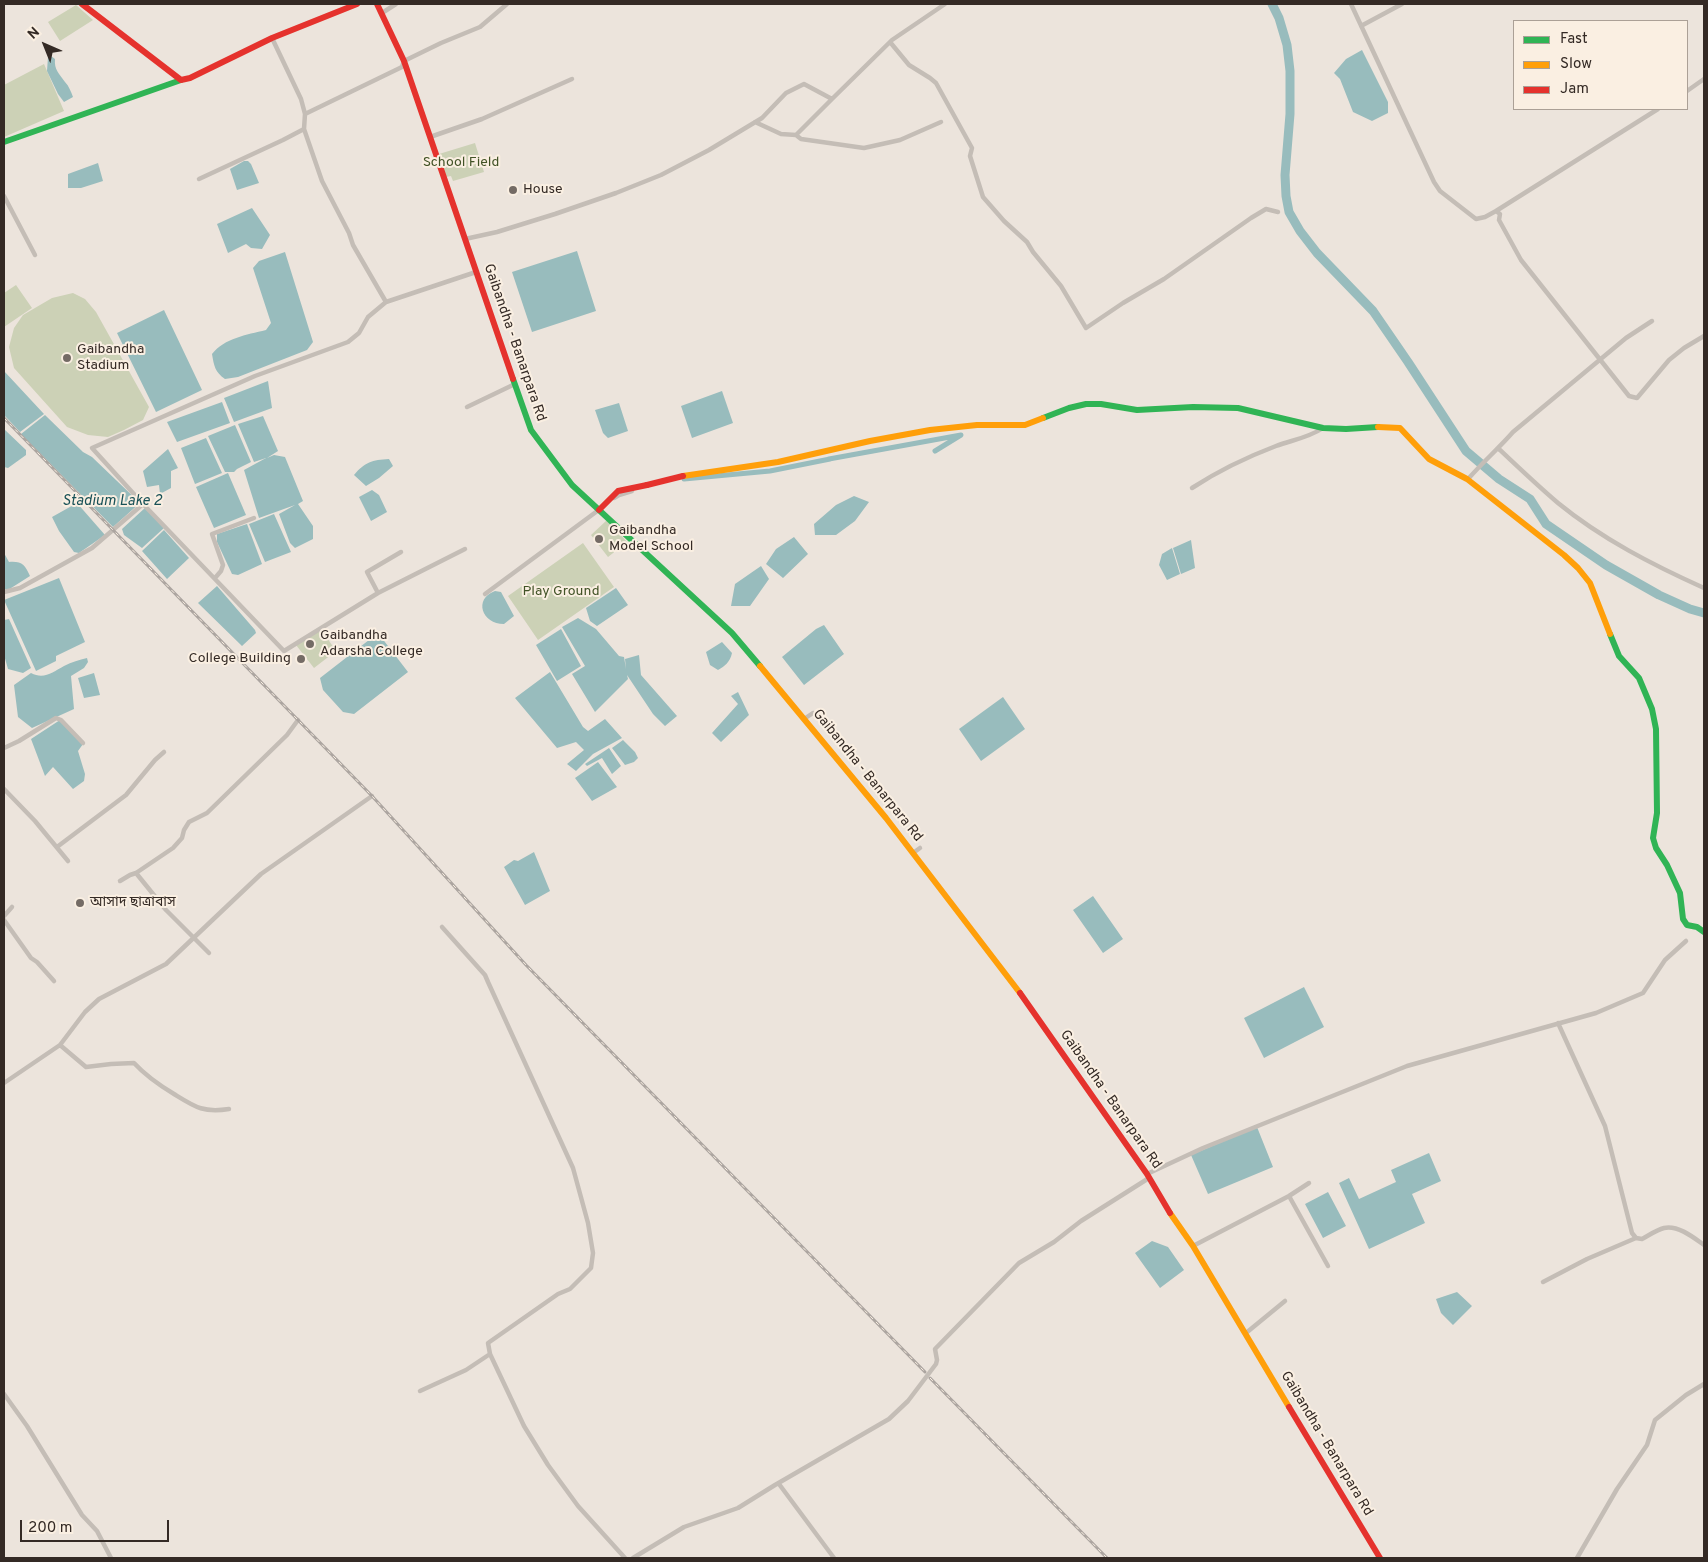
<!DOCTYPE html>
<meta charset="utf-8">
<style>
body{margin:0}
#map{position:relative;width:1708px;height:1562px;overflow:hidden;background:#ece4dc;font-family:Overpass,sans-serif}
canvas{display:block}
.frame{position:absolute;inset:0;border:5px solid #342a25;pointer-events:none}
.legend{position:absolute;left:1513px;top:20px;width:175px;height:90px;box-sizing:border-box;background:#faefe2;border:1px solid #aba096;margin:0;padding:6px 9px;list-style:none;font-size:15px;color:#342a25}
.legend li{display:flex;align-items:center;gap:10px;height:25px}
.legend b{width:25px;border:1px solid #aba096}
.north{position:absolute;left:20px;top:20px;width:50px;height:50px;-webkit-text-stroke:4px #faefe2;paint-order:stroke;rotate:316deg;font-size:14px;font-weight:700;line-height:20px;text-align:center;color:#342a25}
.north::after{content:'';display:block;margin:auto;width:18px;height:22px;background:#342a25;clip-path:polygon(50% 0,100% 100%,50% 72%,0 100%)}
.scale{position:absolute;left:20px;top:1520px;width:149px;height:22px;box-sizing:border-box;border:2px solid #342a25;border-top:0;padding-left:6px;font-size:15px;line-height:18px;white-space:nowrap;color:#342a25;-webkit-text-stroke:4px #faefe2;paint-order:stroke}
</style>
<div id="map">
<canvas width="1708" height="1562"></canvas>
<div class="frame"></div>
<ul class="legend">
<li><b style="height:6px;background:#30b455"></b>Fast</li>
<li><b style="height:6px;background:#ff9f0a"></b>Slow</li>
<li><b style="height:6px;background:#e5322d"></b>Jam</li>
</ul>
<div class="north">N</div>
<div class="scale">200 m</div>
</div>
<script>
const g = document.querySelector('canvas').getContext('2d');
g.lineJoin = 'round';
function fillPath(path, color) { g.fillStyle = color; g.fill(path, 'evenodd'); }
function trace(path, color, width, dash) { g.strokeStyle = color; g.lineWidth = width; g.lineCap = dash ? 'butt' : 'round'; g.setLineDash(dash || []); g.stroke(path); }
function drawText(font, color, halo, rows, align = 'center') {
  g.font = font + ' Overpass,"Noto Sans Bengali",sans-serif'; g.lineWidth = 4; g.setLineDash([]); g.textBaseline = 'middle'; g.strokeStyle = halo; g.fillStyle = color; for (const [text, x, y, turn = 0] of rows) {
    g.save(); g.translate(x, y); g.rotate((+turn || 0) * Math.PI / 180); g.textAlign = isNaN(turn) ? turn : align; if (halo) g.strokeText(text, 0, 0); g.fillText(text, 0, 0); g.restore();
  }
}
fillPath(new Path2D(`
 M 76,5 L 93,20 L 60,41 L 48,22 Z
 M 44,64 L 64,111 L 4,137 L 4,85 Z
 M 475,143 L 484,172 L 453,181 L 451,176 L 446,177 L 439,154 Z
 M 16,285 L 32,308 L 4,327 L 4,293 Z
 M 73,293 L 85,299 L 96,312 L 149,407 L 143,420 L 124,430 L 108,437 L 88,435 L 67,427 L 14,368 L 9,347 L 14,328 L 23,315 L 52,298 Z
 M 607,520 L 627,542 L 608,557 L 591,535 Z
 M 583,543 L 614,587 L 538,640 L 508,596 Z
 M 321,629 L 336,651 L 314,668 L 296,645 Z`), '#ccd1b6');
fillPath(new Path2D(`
 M 1362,50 L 1388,102 L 1388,113 L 1372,121 L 1353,112 L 1340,79 L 1334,73 L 1346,59 Z
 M 51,56 L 55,59 C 54,70 59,73 65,82 C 69,86 71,92 73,97 L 64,102 L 58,94 L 47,71 L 48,57 Z
 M 244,161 L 248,161 L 251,164 L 259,183 L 237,190 L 230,169 Z
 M 98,163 L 103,181 L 81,188 L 68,188 L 68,174 Z
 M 252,208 L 270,235 L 262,249 L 251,248 L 246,244 L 228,253 L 217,224 Z
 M 577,251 L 596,311 L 532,332 L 512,272 Z
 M 285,252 L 313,342 L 307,350 L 238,377 L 225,379 C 215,372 214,366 212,354 C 225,338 246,335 266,330 L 271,323 L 253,268 L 259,261 Z
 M 164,310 L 202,390 L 156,412 L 117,333 Z
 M 4,371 L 44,414 L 20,432 L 4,415 Z
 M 268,381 L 272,408 L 234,422 L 224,398 Z
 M 722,391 L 733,423 L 692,438 L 681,406 Z
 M 222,402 L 230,423 L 177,442 L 167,422 Z
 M 619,403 L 628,431 L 608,438 L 603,433 L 595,410 Z
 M 45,415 L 83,452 L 92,457 L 140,503 L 113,527 L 21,434 Z
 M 263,416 L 278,451 L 267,458 L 274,455 L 285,457 L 303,501 L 298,504 L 313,526 L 313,539 L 295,548 L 290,543 L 279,514 L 295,505 L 259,518 L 244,470 L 266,458 L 254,462 L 238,424 Z
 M 235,425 L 251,462 L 237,469 L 234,472 L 225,472 L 208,436 Z
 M 4,429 L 26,450 L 26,455 L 8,468 L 4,467 Z
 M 206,438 L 222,473 L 195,484 L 181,448 Z
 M 168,449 L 178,468 L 171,471 L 171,488 L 160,494 L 159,485 L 147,487 L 143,471 Z
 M 389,459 L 393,466 L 379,478 L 366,486 L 354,475 C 365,462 372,460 389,459 Z
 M 228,473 L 246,515 L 214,528 L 196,487 Z
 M 372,490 L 379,495 L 387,512 L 371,521 L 359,497 Z
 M 854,496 L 869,502 L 855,521 L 836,535 L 815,535 L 814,524 L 836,505 Z
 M 77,503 L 105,535 L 79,553 L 74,552 L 59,531 L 52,517 Z
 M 146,507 L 164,528 L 142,548 L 124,535 L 122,529 Z
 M 274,514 L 291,552 L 265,562 L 249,524 Z
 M 247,524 L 262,564 L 238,575 L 232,574 L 217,542 L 217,534 Z
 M 164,530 L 189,558 L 167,579 L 142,551 Z
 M 794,537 L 808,554 L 783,578 L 766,564 L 776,549 Z
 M 1191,540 L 1195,568 L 1181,574 L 1173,548 Z
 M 1172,548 L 1180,574 L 1167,580 L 1159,565 L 1162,554 Z
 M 4,553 L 9,562 C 22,561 25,565 30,576 L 8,590 L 4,589 Z
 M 761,566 L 769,579 L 750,606 L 731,606 L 735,584 Z
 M 59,578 L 85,642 L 56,656 L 56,661 L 36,671 L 4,600 Z
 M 217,586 L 255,630 L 256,633 L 242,646 L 198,603 Z
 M 616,588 L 628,605 L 597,626 L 590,621 L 586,608 Z
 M 495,591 L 501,592 L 514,616 L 504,624 C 482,624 473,599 495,591 Z
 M 578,618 L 596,629 L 619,656 L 624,657 L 626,669 L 625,659 L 639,655 L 641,675 L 677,716 L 665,726 L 653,714 L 627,675 L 628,679 L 595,712 L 572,674 L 585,666 L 562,627 Z
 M 9,619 L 31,668 L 23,673 L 8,669 L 4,655 L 4,620 Z
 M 824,625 L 844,654 L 804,685 L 782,657 L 816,629 Z
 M 561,629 L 581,666 L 557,681 L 536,645 Z
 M 378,633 L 408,672 L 354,714 L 343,712 L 323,690 L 320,678 Z
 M 722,642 L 732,653 C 730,662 725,666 718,670 L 710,665 L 706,652 Z
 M 87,658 L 88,662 L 84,668 L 71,676 L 74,709 L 32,728 L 18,717 L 14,685 L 31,673 C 44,680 53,672 64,666 C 72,662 79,660 87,658 Z
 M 550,672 L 583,727 L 588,731 L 605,719 L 622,738 L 593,754 L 576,771 L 567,764 L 584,750 L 576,742 L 557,748 L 515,698 Z
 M 94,673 L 100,695 L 84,698 L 78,678 Z
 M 738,692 L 749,715 L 721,742 L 712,733 L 738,704 L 731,696 Z
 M 1003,697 L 1025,729 L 981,761 L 959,729 Z
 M 60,720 L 83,744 L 78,751 L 85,774 L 84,781 L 73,789 L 53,767 L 45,776 L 31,739 Z
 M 623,740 L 635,752 L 638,758 L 634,762 L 625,765 L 612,748 Z
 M 609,748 L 621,766 L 612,774 L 602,758 L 587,766 L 585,764 Z
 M 598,762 L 617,787 L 592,801 L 575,778 Z
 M 534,852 L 550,891 L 525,905 L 504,867 L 514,860 L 518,861 Z
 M 1093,896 L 1123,939 L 1103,953 L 1073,910 Z
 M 1304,987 L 1324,1027 L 1264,1058 L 1244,1018 Z
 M 1257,1127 L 1273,1167 L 1208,1194 L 1191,1155 Z
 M 1429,1153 L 1441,1181 L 1412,1194 L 1425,1223 L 1369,1249 L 1339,1183 L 1349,1178 L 1359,1199 L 1396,1182 L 1391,1170 Z
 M 1328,1192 L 1346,1226 L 1323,1238 L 1305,1204 Z
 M 1152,1241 L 1168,1247 L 1184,1270 L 1160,1288 L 1135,1253 Z
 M 1457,1292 L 1472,1306 L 1453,1325 L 1441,1313 L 1436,1299 Z`), '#98bcbd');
trace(new Path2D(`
 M 829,459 L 961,435 L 935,451
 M 684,479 L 770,471 L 830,459`), '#98bcbd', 5);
trace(new Path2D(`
 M 1272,4 L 1279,18 L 1287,45 L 1290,71 L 1290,114 L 1285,175 L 1286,196 L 1289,212 L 1300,231 L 1317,253 L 1373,311 L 1408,362 L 1466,451 L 1499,479 L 1530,499 L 1546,524 L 1606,565 L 1659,595 L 1690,609 L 1704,613`), '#98bcbd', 9);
trace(new Path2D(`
 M 1351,4 L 1434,182 L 1440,191 L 1476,219 L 1485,217 L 1496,211 L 1500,214 L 1499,220 L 1521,260 L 1629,396 L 1637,398 L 1669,360 L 1684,348 L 1704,336
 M 382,13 L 396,4
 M 1361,26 L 1402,4
 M 272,38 L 301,99 L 305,114 L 304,129 L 322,181 L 349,233 L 353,245 L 386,302
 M 890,42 L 909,65 L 930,78 L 936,83 L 972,148 L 970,156 L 983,197 L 1004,221 L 1027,242 L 1033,252 L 1061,286 L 1086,328 L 1123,303 L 1164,279 L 1251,218 L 1266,209 L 1278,212
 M 1687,91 L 1704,79
 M 305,114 L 402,67 L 404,61 L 441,43 L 480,27 L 507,4
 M 755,122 L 781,134 L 796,135 L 801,139 L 864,148 L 900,140 L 941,122
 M 796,135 L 832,99
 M 430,137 L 482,119 L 572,79
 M 199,179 L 283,140 L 304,129
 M 4,196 L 35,255
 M 1496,211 L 1658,109
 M 465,239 L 497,232 L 555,214 L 616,193 L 661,175 L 709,150 L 762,118 L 786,93 L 804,84 L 832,99 L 892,40 L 945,4
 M 467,407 L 515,384
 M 1499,449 C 1518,467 1538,486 1558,503 C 1602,539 1653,565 1704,588
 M 1469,478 C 1483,462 1499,448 1513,432 L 1626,338 L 1652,321
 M 1192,488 C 1218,471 1247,457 1276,446 C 1292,440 1308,438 1323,428
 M 614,498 L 619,495 L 632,491
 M 465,549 L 378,593 L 284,651 L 143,504 L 92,448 L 255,376 L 348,342 L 359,333 L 368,317 L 386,302 L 476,272
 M 215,578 L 221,571 L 223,565 L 212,534 L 254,518
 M 4,592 L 20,588 L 92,548 L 143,504
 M 378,593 L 367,572 L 401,552
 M 485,594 L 600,509
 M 804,719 L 813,713
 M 4,748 L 19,741 L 56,718 L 61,720 L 83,743
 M 4,789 L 35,821 L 68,861
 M 57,847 L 126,795 L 155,760 L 164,752
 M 913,853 L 920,848
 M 136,873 L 166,910 L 209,953
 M 120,881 L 130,875 L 136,873 L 173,848 L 182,838 L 184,830 L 189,822 L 207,813 L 287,735 L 298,720
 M 4,916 L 12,907
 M 4,920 L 31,958 L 37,962 L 54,981
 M 442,927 L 485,975 L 488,982 L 573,1168 L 588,1223 L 593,1253 L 591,1268 L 570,1289 L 558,1294 L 488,1343 L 490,1354 L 524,1426 L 548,1465 L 578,1506 L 625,1558
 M 1558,1023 L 1605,1126 L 1632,1233 L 1636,1238 L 1642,1239 C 1648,1236 1656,1230 1664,1228 C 1678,1225 1693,1237 1704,1245
 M 60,1045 L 86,1067 L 111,1064 L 134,1063 C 146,1076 159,1085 174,1094 C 195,1107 203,1113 229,1109
 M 4,1083 L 60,1045 L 85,1012 L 99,999 L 166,964 L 261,874 L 372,796
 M 1147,1174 L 1203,1148 L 1407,1066 L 1596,1013 L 1643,993 L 1665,960 L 1686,941
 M 1289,1196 L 1328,1266
 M 1193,1246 L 1289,1196 L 1309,1183
 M 1543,1282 L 1587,1259 L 1636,1238
 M 1246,1333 L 1285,1301
 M 420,1391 L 466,1370 L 490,1354
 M 4,1394 L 27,1426 L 82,1515 L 97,1531 L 111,1558
 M 779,1484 L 834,1558
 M 633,1558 L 684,1527 L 738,1508 L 775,1485 L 889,1419 L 908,1401 L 936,1364 L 937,1360 L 935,1349 L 1019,1263 L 1054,1242 L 1081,1221 L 1149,1178
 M 1577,1558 L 1617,1489 L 1647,1445 L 1655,1420 L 1686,1395 L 1704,1384`), '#c4bdb6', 4.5);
trace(new Path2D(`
 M 4,142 L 181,80
 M 513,379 L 531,430 L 572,485 L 732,633 L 760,666
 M 1043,418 L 1069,408 L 1086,404 L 1101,404 L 1137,410 L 1193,407 L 1238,408 L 1323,428 L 1346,429 L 1378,427
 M 1610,634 L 1619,656 L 1639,678 L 1652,709 L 1656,729 L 1657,813 L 1653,838 L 1656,848 L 1667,865 L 1680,893 L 1683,919 L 1687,925 L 1697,927 L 1704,932`), '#30b455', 6);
trace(new Path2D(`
 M 1378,427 L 1400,428 L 1429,459 L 1467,479 L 1564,555 L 1578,568 L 1590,583 L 1610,634
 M 683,476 L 778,462 L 870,441 L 930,430 L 977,425 L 1025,425 L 1043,418
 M 760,666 L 886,818 L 1020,993
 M 1170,1213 L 1193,1246 L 1289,1407`), '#ff9f0a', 6);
trace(new Path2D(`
 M 82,4 L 181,80 L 190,78 L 272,38 L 357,4
 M 377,4 L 404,61 L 513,379
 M 599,510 L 618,491 L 647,485
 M 1020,993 L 1147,1174 L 1170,1213
 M 1289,1407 L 1380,1558`), '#e5322d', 6);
const rail = new Path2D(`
 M 4,418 L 372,796 L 526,965 L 925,1372
 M 930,1378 L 1107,1558`);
trace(rail, '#aca5a0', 3);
trace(rail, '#faefe2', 1, [4]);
trace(new Path2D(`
 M 647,485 L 683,476`), '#e5322d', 6);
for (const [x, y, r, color] of [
 [513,190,5,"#746b65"],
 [67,358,5,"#746b65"],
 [599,539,5,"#746b65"],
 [310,644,5,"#746b65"],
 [301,659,5,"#746b65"],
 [80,903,5,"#746b65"]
]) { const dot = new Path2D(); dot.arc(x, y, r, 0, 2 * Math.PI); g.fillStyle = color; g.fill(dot); trace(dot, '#faefe2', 2); }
drawText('14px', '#425327', '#faefe2', [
 ["School Field",461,163],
 ["Play Ground",561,592]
]);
drawText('14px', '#342a25', '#faefe2', [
 ["House",523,190],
 ["Gaibandha",77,350],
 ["Stadium",77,366],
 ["Gaibandha",609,531],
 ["Model School",609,547],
 ["Gaibandha",320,636],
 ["Adarsha College",320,652],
 ["College Building",291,659,"right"],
 ["আসাদ ছাত্রাবাস",90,903]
], 'left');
drawText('14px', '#342a25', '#faefe2', [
 ["Gaibandha - Banarpara Rd",514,343,71],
 ["Gaibandha - Banarpara Rd",867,776,51],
 ["Gaibandha - Banarpara Rd",1110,1100,55],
 ["Gaibandha - Banarpara Rd",1326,1444,59]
]);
drawText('italic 15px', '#195157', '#faefe2', [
 ["Stadium Lake 2",112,502]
]);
</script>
